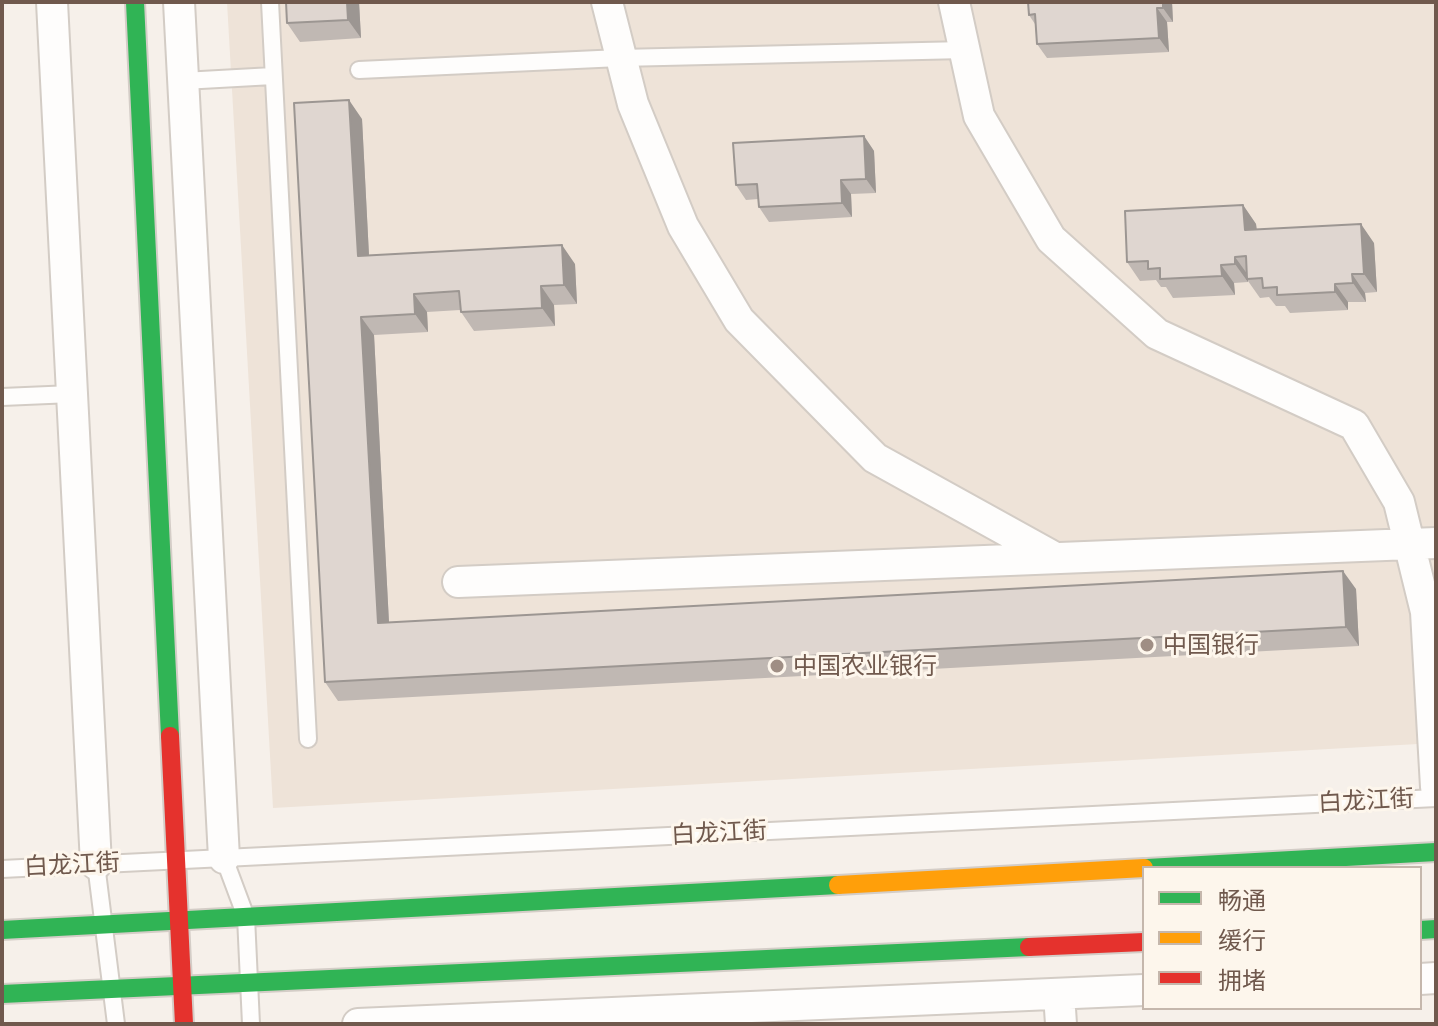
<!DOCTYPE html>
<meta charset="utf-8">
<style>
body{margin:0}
#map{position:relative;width:1438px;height:1026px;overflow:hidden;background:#f6f0ea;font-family:"Golos Text","Noto Sans SC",sans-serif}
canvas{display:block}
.frame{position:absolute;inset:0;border:4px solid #70594d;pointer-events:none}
.legend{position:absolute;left:1142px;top:866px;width:280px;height:144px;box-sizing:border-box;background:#fdf6ec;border:2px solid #c5b7ac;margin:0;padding:10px 14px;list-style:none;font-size:24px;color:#70594d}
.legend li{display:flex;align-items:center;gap:16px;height:40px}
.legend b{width:40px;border:2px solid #c5b7ac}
</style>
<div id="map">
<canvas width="1438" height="1026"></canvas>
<div class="frame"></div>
<ul class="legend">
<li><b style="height:10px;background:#30b455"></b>畅通</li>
<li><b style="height:10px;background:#ff9f0a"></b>缓行</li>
<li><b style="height:10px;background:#e5322d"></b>拥堵</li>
</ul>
</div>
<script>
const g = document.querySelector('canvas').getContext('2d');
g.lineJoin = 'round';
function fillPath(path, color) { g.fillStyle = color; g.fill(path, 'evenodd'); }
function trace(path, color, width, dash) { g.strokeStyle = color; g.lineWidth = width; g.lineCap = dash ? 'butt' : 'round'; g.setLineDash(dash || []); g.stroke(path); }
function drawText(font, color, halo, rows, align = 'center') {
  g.font = font + ' "Golos Text","Noto Sans SC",sans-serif'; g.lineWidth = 6; g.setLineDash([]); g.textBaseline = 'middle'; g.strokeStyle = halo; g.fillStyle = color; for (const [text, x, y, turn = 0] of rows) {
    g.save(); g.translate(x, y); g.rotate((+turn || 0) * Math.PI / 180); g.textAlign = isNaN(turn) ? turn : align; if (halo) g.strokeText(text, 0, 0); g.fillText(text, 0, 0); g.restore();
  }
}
fillPath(new Path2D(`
 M 227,2 L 1436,2 L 1436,743 L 273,808 Z`), '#eee3d8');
const lane = new Path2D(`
 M 270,2 L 308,739
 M 359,70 L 620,58 L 965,50
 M 183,81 L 273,76
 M 2,397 L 72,394
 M 224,858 L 246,917 L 251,1024
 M 96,864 L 116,1024
 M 2,869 L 1436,798`);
const street = new Path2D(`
 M 52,2 L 96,864
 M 179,2 L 224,858
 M 607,2 L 633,104 L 683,226 L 739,320 L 875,458 L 1052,556
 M 954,2 L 979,116 L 1051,239 L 1157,334 L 1354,425 L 1399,502 L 1426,612 L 1436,787
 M 458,582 L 1436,543
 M 1420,979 L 1436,978
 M 1059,994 L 1061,1024
 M 358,1024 L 1144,990`);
const fast = new Path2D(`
 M 135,2 L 170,736
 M 1147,868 L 1436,852
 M 2,930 L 838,885
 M 1420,930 L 1436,929
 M 2,994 L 1029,947`);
const slow = new Path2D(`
 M 838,885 L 1144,868`);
const jam = new Path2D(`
 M 170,736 L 184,1024
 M 1029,947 L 1144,942`);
trace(lane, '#d3ccc5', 20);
trace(street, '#d3ccc5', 34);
trace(fast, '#d4cdc7', 22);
trace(slow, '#d4cdc7', 22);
trace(jam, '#d4cdc7', 22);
trace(lane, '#fefdfc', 16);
trace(street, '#fefdfc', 30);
trace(fast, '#30b455', 18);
trace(slow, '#ff9f0a', 18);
trace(jam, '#e5322d', 18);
fillPath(new Path2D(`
 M 286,2 L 359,2 L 361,38 L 300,42 L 287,23 Z
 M 1172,2 L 1173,22 L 1167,22 L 1169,52 L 1047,58 L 1037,44 L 1035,24 L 1029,15 Z
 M 362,119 L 369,256 L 575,264 L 577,304 L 554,305 L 555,326 L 474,331 L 461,312 L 460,310 L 427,312 L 428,332 L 374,335 L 389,623 L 1356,589 L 1359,646 L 338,701 L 325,682 Z
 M 864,136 L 874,151 L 876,193 L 851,194 L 852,217 L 769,222 L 759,207 L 758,199 L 746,200 L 736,185 Z
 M 1243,205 L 1256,224 L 1257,229 L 1374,243 L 1377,292 L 1365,293 L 1366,302 L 1348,302 L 1348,310 L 1290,313 L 1285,306 L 1276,306 L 1269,297 L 1260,298 L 1248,281 L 1248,282 L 1234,283 L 1235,295 L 1173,298 L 1166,287 L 1161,287 L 1156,280 L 1140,281 L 1127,262 Z`), '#c0b8b3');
fillPath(new Path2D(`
 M 347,2 L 359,2 L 361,38 L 348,20 Z
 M 1163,2 L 1172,2 L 1173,22 L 1163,8 Z
 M 1157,8 L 1167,22 L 1169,52 L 1159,38 Z
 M 349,100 L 362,119 L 370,275 L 358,256 Z
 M 864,136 L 874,151 L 876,193 L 866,179 Z
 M 841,180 L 851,194 L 852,217 L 842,203 Z
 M 1243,205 L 1256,224 L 1258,248 L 1245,230 Z
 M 1361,224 L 1374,243 L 1377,292 L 1364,274 Z
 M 562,245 L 575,264 L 577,304 L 564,285 Z
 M 1235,257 L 1248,275 L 1248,282 L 1235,264 Z
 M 1221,265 L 1234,283 L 1235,295 L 1222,276 Z
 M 1352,274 L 1365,293 L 1366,302 L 1353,283 Z
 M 1335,284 L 1348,302 L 1348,310 L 1335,292 Z
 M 541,286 L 554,305 L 555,326 L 542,308 Z
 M 414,294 L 427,312 L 428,332 L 415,314 Z
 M 361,317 L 374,335 L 390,642 L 378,623 Z
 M 1343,571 L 1356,589 L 1359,646 L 1346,627 Z`), '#9c9692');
const building = new Path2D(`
 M 286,2 L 347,2 L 348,20 L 287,23 Z
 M 1028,2 L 1163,2 L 1163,8 L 1157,8 L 1159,38 L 1037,44 L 1035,14 L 1029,15 Z
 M 349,100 L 358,256 L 562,245 L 564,285 L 541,286 L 542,308 L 461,312 L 459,291 L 414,294 L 415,314 L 361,317 L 378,623 L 1343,571 L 1346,627 L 325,682 L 294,103 Z
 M 864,136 L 866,179 L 841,180 L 842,203 L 759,207 L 757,184 L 736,185 L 733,143 Z
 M 1243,205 L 1245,230 L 1361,224 L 1364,274 L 1352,274 L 1353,283 L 1335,284 L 1335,292 L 1277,295 L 1277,287 L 1263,288 L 1262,278 L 1247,279 L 1246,256 L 1235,257 L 1235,264 L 1221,265 L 1222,276 L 1160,279 L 1160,268 L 1148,269 L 1148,261 L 1127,262 L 1125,211 Z`);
fillPath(building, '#dfd6d0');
trace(building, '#9c9692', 2);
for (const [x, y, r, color] of [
 [1147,645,8,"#9f8e84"],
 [777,666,8,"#9f8e84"]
]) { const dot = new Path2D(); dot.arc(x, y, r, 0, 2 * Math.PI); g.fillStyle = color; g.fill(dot); trace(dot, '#fdf6ec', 3); }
drawText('24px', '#70594d', '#fdf6ec', [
 ["中国银行",1163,645],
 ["中国农业银行",793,666]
], 'left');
drawText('24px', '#70594d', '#fdf6ec', [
 ["白龙江街",1366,801,-3],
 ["白龙江街",719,833,-3],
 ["白龙江街",72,865,-3]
]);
</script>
